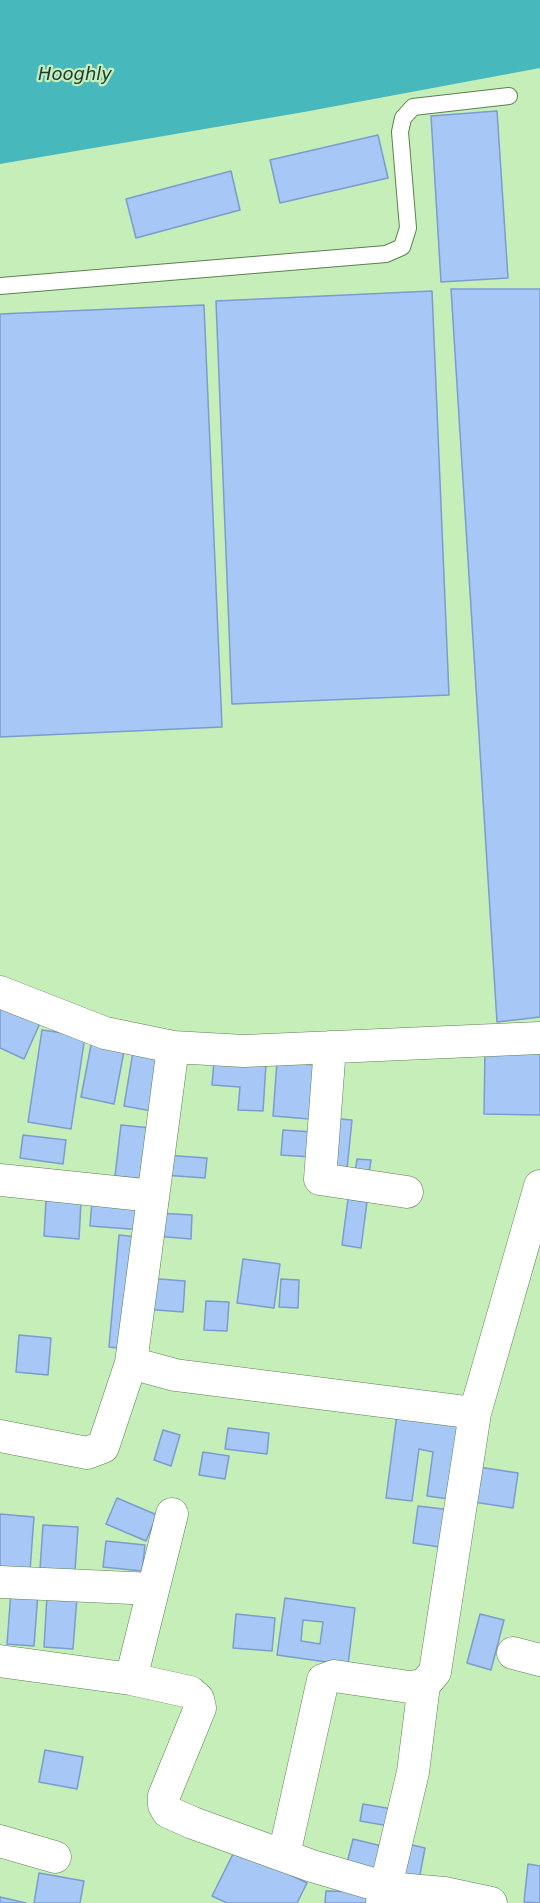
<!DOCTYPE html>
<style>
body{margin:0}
canvas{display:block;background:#c6eeb9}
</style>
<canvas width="540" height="1903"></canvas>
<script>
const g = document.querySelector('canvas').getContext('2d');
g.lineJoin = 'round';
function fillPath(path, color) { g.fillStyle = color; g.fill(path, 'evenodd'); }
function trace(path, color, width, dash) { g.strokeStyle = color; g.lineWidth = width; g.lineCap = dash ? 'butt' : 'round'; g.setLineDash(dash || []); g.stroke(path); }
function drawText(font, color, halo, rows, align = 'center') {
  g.font = font + ' "DejaVu Sans",sans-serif'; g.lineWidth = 4.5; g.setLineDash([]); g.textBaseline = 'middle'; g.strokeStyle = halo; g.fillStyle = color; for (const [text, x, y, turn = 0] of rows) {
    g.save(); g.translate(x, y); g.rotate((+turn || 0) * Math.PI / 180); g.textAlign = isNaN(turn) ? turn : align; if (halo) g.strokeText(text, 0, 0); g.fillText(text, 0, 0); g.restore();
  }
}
fillPath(new Path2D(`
 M 0,0 L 540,0 L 540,68 L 304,112 L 0,164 Z`), '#47b8bb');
const building = new Path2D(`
 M 497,111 L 508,278 L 441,282 L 431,116 Z
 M 378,135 L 388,178 L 280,203 L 270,160 Z
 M 231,171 L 240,210 L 136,238 L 126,199 Z
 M 451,289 L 540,289 L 540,1017 L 497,1022 Z
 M 432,291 L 449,695 L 232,704 L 216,301 Z
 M 204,305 L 222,727 L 0,737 L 0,314 Z
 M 0,1003 L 41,1021 L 24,1059 L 0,1048 Z
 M 42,1030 L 85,1036 L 71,1129 L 28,1122 Z
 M 92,1040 L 125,1046 L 114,1104 L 81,1097 Z
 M 485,1046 L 540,1047 L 540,1115 L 484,1114 Z
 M 133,1052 L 162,1057 L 152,1111 L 124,1106 Z
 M 214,1060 L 266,1064 L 263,1111 L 238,1110 L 240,1087 L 212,1085 Z
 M 277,1062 L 314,1065 L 309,1119 L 273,1116 Z
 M 331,1118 L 352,1120 L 347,1169 L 325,1167 Z
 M 121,1125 L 151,1128 L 146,1179 L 115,1176 Z
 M 283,1130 L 313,1132 L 311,1157 L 281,1155 Z
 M 23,1135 L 66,1140 L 63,1164 L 20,1158 Z
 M 164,1155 L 207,1158 L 205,1178 L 163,1175 Z
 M 357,1159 L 371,1160 L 368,1181 L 354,1179 Z
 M 348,1199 L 367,1202 L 361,1248 L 342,1245 Z
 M 46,1200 L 81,1202 L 79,1239 L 44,1236 Z
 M 92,1200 L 145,1203 L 143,1230 L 90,1226 Z
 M 157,1213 L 192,1215 L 191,1239 L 155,1236 Z
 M 119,1235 L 137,1237 L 127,1349 L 109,1347 Z
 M 243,1259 L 280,1264 L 274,1308 L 237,1303 Z
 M 146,1278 L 185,1281 L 183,1312 L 144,1309 Z
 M 281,1279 L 299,1280 L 298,1308 L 279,1307 Z
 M 206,1301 L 229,1302 L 227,1331 L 204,1330 Z
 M 19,1335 L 51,1338 L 48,1375 L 16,1372 Z
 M 397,1414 L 467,1424 L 456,1500 L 427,1496 L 433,1452 L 419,1449 L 412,1501 L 386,1498 Z
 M 228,1428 L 269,1433 L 267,1454 L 225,1449 Z
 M 163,1430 L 180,1435 L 171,1466 L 154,1460 Z
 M 203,1452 L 229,1456 L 225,1479 L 199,1475 Z
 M 472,1466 L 518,1473 L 513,1508 L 467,1501 Z
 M 117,1498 L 157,1515 L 146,1541 L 106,1524 Z
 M 418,1506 L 451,1510 L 446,1548 L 413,1543 Z
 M 0,1514 L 34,1517 L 30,1571 L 0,1569 Z
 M 43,1525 L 78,1527 L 75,1571 L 40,1569 Z
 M 106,1541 L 145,1545 L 142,1571 L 103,1567 Z
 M 11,1591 L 38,1593 L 34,1646 L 7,1644 Z
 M 47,1595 L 77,1597 L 73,1649 L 44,1647 Z
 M 285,1598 L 355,1608 L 348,1665 L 277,1655 ZM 303,1620 L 323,1622 L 320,1644 L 301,1641 Z
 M 236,1614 L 275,1618 L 272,1651 L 233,1648 Z
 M 480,1614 L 504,1620 L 491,1670 L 467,1663 Z
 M 45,1750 L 83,1757 L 77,1789 L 39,1782 Z
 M 363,1804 L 392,1809 L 389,1826 L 360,1821 Z
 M 353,1839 L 390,1848 L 382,1880 L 345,1871 Z
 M 408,1844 L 425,1848 L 419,1880 L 402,1877 Z
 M 236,1848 L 307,1883 L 297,1903 L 227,1903 L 212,1896 Z
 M 528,1864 L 540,1866 L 540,1903 L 524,1902 Z
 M 39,1873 L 84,1881 L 80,1903 L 34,1903 Z
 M 326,1891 L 367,1892 L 367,1903 L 325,1903 Z
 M 0,1897 L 26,1903 L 0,1903 Z`);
fillPath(building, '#a7c7f6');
trace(building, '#7b9cce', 1.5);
const lane = new Path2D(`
 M 0,286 L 386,254 L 402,247 L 408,228 L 400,132 L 403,118 L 413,107 L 509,96`);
const street = new Path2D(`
 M 0,992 L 105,1033 L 173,1047 L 244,1051 L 540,1038
 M 173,1047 L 131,1363 L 175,1375 L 475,1413
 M 330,1047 L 320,1179 L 407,1192
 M 0,1180 L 153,1196
 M 0,1436 L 87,1453 L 103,1447 L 131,1363
 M 0,1582 L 153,1589
 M 513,1653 L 540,1660
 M 0,1661 L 131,1679 L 190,1692 L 198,1699 L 200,1708 L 164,1796 L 164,1805 L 168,1812 L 193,1823 L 312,1866 L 387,1888 L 444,1893 L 491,1903
 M 131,1679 L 172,1514
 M 0,1841 L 55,1857
 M 284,1855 L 323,1680 L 334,1676 L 409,1687 L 424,1685 L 435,1672 L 475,1413 L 540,1186
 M 382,1903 L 413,1772 L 424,1685`);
trace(lane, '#5c8050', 18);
trace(street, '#5c8050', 33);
trace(lane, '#fff', 16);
trace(street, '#fff', 32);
drawText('italic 18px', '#213b3b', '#c6eeb9', [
 ["Hooghly",75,75]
]);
</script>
